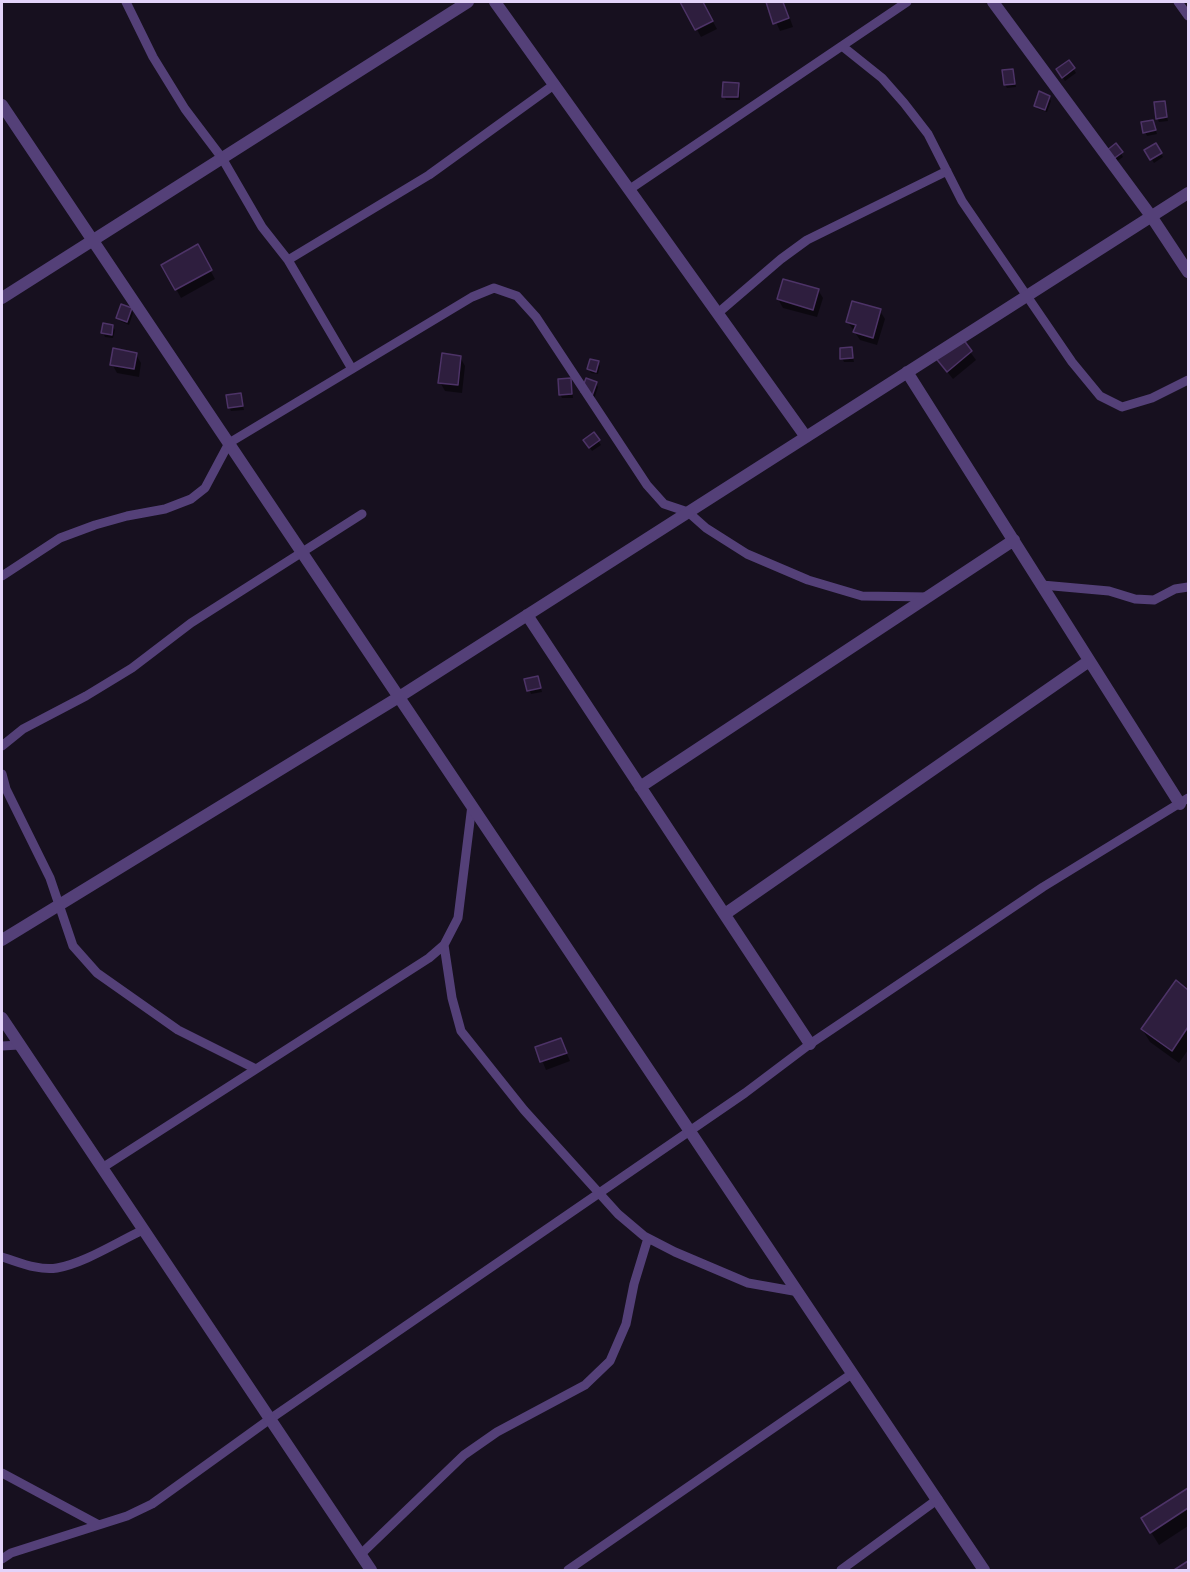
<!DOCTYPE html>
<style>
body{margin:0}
#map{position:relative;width:1190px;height:1572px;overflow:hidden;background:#17101f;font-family:"Work Sans",sans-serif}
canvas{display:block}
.frame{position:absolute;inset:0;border:3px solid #e3d3f9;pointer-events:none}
</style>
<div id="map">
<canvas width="1190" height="1572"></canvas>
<div class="frame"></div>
</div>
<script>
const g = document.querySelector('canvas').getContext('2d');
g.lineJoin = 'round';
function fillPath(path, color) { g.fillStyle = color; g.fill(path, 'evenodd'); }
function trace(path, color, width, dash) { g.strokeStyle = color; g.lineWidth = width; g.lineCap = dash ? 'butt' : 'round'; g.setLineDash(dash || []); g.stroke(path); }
fillPath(new Path2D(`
 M 682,2 L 702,2 L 717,29 L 701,37 Z
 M 767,2 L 784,2 L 793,27 L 780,31 Z
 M 1069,62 L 1076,73 L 1065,81 L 1060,73 Z
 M 1013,71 L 1016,87 L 1007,88 L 1005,85 Z
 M 738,84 L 740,88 L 740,100 L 726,100 L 724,96 Z
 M 1049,97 L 1051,101 L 1047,112 L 1038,109 L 1036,105 Z
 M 1164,103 L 1168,121 L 1159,122 L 1157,118 Z
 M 1153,121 L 1157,134 L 1147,136 L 1145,132 Z
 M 1116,145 L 1123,157 L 1116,162 L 1108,151 Z
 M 1156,145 L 1163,157 L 1154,163 L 1146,150 Z
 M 197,246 L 215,279 L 181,298 L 163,265 Z
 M 818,290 L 823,298 L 817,317 L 783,308 L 778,299 Z
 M 131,309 L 133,313 L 129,325 L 120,321 L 118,317 Z
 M 880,311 L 885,319 L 877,345 L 860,340 L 848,322 Z
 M 112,326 L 115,330 L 113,338 L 105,337 L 103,333 Z
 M 959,337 L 976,360 L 953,379 L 941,364 Z
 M 851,349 L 854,362 L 844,362 L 842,358 Z
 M 136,355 L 141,363 L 139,377 L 117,373 L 112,364 Z
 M 460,357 L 465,366 L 462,393 L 445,391 L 440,382 Z
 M 598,363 L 600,366 L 598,374 L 591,373 L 589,369 Z
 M 570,380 L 572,383 L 573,398 L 562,398 L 560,394 Z
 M 596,383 L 598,387 L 594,399 L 585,396 Z
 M 240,395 L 244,410 L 231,411 L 229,407 Z
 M 594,434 L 601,445 L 592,451 L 585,440 Z
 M 526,680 L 539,681 L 542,692 L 531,694 Z
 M 1176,982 L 1188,992 L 1188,1050 L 1179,1063 L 1150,1042 L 1142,1029 Z
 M 561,1040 L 570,1061 L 546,1070 L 537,1048 Z
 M 1188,1490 L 1188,1526 L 1159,1545 L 1143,1519 Z`), '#0007');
const building = new Path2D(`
 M 680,2 L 703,2 L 713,21 L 695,30 Z
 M 766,2 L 783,2 L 789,18 L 773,24 Z
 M 1069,60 L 1075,68 L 1062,78 L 1056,69 Z
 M 1013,69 L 1015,84 L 1004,85 L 1002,70 Z
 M 723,82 L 739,83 L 738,97 L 722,97 Z
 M 1039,91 L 1050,96 L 1045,110 L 1034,106 Z
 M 1165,101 L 1167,117 L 1156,119 L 1154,102 Z
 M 1153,120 L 1156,130 L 1143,133 L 1141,122 Z
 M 1116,143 L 1123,152 L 1112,160 L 1106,151 Z
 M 1156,143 L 1162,153 L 1150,160 L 1144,150 Z
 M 198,244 L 212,270 L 175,290 L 161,265 Z
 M 783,279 L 819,289 L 813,310 L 777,299 Z
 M 852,301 L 881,309 L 873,338 L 853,332 L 856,325 L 846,322 Z
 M 121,304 L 132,308 L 127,322 L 116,318 Z
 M 103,323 L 113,325 L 112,335 L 101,333 Z
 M 960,335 L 972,351 L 947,372 L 934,356 Z
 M 852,347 L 853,358 L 840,359 L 840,348 Z
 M 113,348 L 137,353 L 134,369 L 110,365 Z
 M 442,353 L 461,356 L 458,385 L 438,383 Z
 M 590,359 L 599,361 L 596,372 L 587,369 Z
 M 571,378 L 572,394 L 559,395 L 558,379 Z
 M 586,378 L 597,382 L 592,396 L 581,392 Z
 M 241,393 L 243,406 L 228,408 L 226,395 Z
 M 594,432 L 600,440 L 589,448 L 583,440 Z
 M 538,676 L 541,688 L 527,691 L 524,679 Z
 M 1176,980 L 1188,990 L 1188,1027 L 1172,1051 L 1141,1029 Z
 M 561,1038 L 567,1053 L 540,1062 L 535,1047 Z
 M 1188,1488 L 1188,1508 L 1150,1533 L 1141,1518 Z
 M 1188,1561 L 1188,1570 L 1174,1570 Z`);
fillPath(building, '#2e1e3e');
trace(building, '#4d3367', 1.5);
trace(new Path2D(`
 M 126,2 L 153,57 L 185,109 L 222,158 L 262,227 L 288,260 L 352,369
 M 1178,2 L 1188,16
 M 842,46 L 882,78 L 904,103 L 928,134 L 962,201 L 1072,362 L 1100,396 L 1122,407 L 1152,398 L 1188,380
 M 630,189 L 907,2
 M 288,260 L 429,175 L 555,84
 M 718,313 L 781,259 L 807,240 L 947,171
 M 2,576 L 60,538 L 95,525 L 127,516 L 165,509 L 191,499 L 205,488 L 229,443 L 472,297 L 494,288 L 517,296 L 536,317 L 647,485 L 664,504 L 688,512 L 706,528 L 747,554 L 808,580 L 862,596 L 928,597
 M 1042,585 L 1109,591 L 1135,599 L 1154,600 L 1175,589 L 1188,587
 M 2,746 L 23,729 L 86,696 L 132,668 L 191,623 L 362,514
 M 2,774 L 6,789 L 50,878 L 73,946 L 97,973 L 178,1030 L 256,1069
 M 444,945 L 452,998 L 461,1031 L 524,1110 L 618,1214 L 644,1236 L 675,1252 L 748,1283 L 799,1292
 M 2,1046 L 19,1045
 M 102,1168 L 429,958 L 444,945 L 458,918 L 472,805
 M 2,1257 C 19,1262 38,1271 57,1268 C 85,1263 117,1242 143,1230
 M 2,1473 L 97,1524
 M 360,1555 L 464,1455 L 497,1432 L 585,1385 L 610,1361 L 626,1324 L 634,1284 L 648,1238
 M 2,1559 L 11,1553 L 127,1516 L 152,1504 L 270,1419 L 745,1093 L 810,1044 L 1043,887 L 1188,798
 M 568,1570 L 853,1373
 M 841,1570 L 938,1499`), '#544078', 9);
trace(new Path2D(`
 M 495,2 L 806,437
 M 993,2 L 1151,216 L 1188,272
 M 2,105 L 984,1570
 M 2,298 L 468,2
 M 907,372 L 1180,804
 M 527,615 L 810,1044
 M 640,787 L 1014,540
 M 725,914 L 1089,661
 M 2,940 L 399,697 L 1188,193
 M 2,1018 L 371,1570`), '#544078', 12);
</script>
